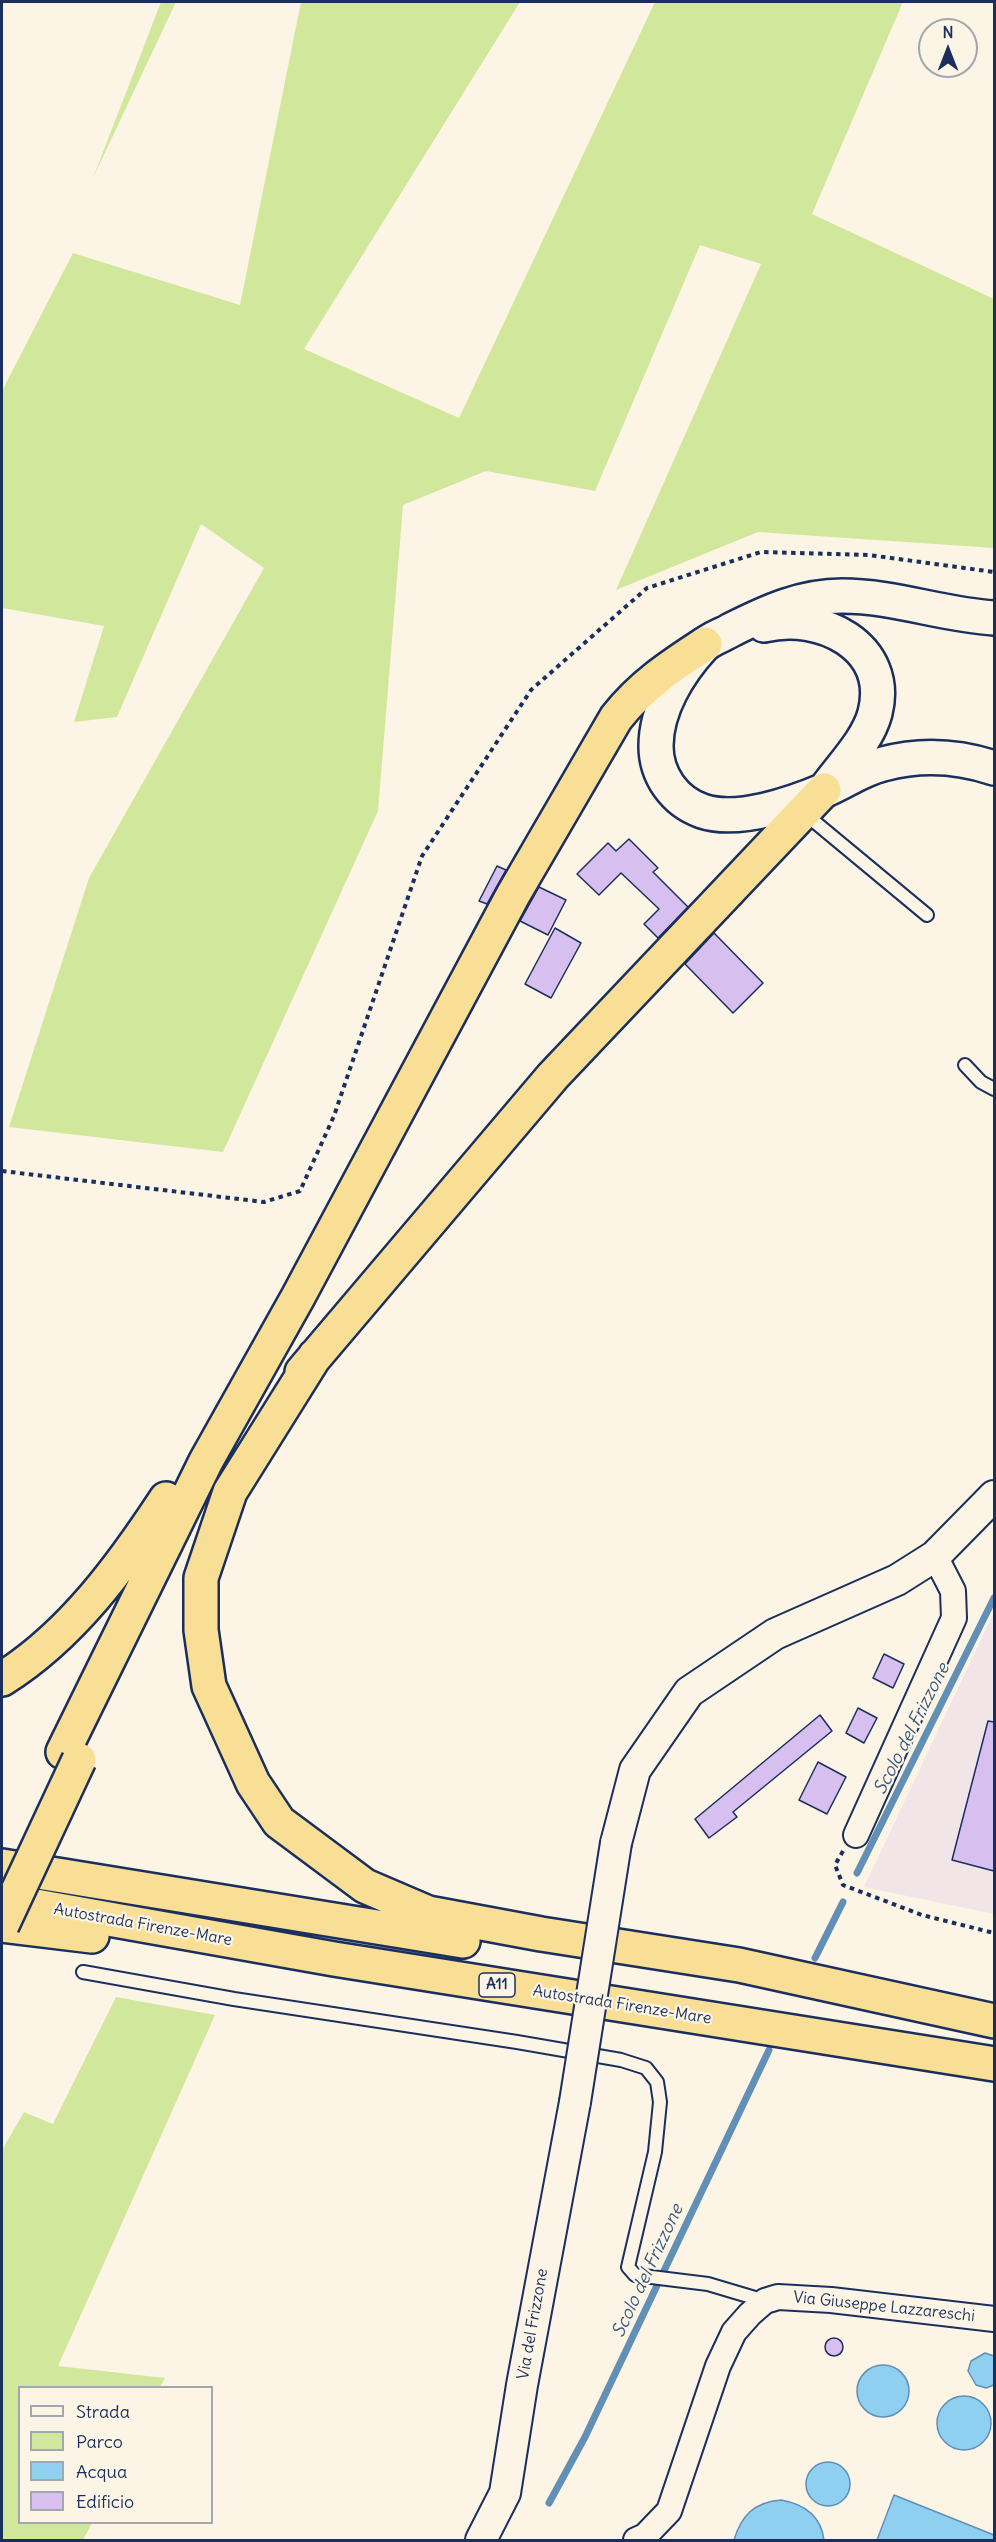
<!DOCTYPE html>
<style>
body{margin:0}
#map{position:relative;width:996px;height:2542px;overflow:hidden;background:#fcf5e5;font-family:Delius,sans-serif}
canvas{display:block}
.frame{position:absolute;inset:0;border:3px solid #1b2f5e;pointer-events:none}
.legend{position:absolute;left:18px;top:2386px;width:195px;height:138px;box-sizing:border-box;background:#fcf5e5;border:2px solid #a2a6af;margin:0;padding:8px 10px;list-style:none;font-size:18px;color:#1b2f5e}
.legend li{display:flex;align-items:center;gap:12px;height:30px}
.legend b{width:30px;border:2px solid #a2a6af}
.north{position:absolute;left:918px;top:18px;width:60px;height:60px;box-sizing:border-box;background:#fcf5e5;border:2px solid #a2a6af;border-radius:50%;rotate:0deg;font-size:16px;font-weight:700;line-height:24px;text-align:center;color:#1b2f5e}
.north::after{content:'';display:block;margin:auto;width:21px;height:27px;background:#1b2f5e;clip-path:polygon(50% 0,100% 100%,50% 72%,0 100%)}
</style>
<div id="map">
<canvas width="996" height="2542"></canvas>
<div class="frame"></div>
<ul class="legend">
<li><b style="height:8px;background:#fcf5e5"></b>Strada</li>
<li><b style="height:16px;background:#d1e79c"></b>Parco</li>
<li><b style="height:16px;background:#8fcff0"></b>Acqua</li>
<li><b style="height:16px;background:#d7bfef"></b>Edificio</li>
</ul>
<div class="north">N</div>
</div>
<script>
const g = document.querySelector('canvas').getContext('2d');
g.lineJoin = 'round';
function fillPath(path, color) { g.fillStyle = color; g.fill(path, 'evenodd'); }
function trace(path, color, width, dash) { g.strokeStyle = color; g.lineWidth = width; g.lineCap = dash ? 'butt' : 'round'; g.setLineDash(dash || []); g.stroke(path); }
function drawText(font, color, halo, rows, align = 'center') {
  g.font = font + ' Delius,sans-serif'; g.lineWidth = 4.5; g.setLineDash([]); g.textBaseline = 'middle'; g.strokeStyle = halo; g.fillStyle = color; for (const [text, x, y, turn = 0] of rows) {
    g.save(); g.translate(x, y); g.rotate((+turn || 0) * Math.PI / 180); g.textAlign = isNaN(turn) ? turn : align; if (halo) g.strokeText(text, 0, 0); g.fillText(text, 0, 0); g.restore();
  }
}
fillPath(new Path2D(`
 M 994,1612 L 994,1914 L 864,1887 Z`), '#f1e5e8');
fillPath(new Path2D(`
 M 161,2 L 176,2 L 93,178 Z
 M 301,2 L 520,2 L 304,349 L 459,418 L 655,2 L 903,2 L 812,214 L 994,299 L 994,548 L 758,532 L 616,590 L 761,264 L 700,245 L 595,491 L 486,471 L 403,505 L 378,811 L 223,1152 L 9,1127 L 89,878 L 264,568 L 201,524 L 117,717 L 74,722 L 104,626 L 2,608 L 2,391 L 73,253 L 240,305 Z
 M 116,1997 L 215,2015 L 58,2366 L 165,2378 L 160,2387 L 20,2388 L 20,2522 L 92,2523 L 83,2540 L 2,2540 L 2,2150 L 24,2112 L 53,2124 Z`), '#d1e79c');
const water = new Path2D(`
 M 985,2353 L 994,2356 L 994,2385 L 986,2388 L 976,2385 L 968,2371 L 971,2361 Z
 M857 2391a26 26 0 1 1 52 0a26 26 0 1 1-52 0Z
 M937 2423a27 27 0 1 1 54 0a27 27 0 1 1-54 0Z
 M806 2484a22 22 0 1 1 44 0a22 22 0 1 1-44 0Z
 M 894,2495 L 994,2535 L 994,2540 L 877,2540 Z
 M 781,2500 C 804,2504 821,2516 824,2540 L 734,2540 C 741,2516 754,2502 781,2500 Z`);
fillPath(water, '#8fcff0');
trace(water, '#618fb6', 1.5);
trace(new Path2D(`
 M 857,1873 L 994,1598
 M 815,1958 L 843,1902
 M 549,2503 L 585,2437 L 769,2050`), '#618fb6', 7);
const building = new Path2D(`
 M 629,839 L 658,868 L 653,872 L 688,907 L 658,938 L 644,924 L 659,909 L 621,873 L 599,895 L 577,874 L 608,843 L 616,851 Z
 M 497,866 L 506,870 L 487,904 L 479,901 Z
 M 539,887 L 566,900 L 548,935 L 520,921 Z
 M 555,928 L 581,943 L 551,998 L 525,984 Z
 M 714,933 L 763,983 L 733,1013 L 685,964 Z
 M 884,1654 L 904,1664 L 893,1688 L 873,1678 Z
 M 858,1708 L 877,1718 L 864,1743 L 846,1733 Z
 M 820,1715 L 832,1731 L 733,1812 L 737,1817 L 709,1838 L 695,1819 Z
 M 988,1721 L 994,1722 L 994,1871 L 952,1860 Z
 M 818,1762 L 846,1777 L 827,1814 L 799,1800 Z
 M825 2347a9 9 0 1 1 18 0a9 9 0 1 1-18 0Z`);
fillPath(building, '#d7bfef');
trace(building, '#1b2f5e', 1.5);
const service = new Path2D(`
 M 804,813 L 927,915
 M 965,1065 L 981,1082 L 994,1089
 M 83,1972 L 234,1999 L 517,2042 L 621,2060 L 646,2068 L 657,2082 L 660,2102 L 655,2152 L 628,2267 L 635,2275 L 708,2284 L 765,2301`);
const minor = new Path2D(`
 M 856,1835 L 954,1618 L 953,1591 L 935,1556
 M 636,2540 L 645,2536 L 669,2511 L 718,2366 L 734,2332 L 750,2314 L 765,2301 L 778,2297 L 831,2300 L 994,2319`);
const tertiary = new Path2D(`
 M 616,1843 L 635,1770 L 689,1692 L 775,1634 L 897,1580 L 935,1556 L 994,1496
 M 481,2540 L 505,2493 L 522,2385 L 575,2102`);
const secondary = new Path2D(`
 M 994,618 C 943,615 894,596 842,596 C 801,596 767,612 731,630 C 723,635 710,639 703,646 C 679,672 656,709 656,746 C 656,775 674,801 702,811 C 737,823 792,804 825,790 C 844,782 862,769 883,764 C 920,754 958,756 994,768
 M 764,625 C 820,611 892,646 875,713 C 868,740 843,765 827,787`);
const motorway = new Path2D(`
 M 315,1356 L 230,1492 L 201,1578 L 201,1630 L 209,1686 L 253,1783 L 279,1822 L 365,1886 L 428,1913 L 541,1934 L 739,1965 L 994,2021
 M 302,1372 L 553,1076 L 824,790
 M 2,1679 C 71,1636 122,1566 166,1499
 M 63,1752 L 206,1461 L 298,1297 L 513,895 L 616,718 C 641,686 671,666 705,644
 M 2,1866 L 463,1941
 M 2,1900 L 334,1959 L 994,2064
 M 2,1925 L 92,1936`);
trace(service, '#1b2f5e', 16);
trace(minor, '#1b2f5e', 28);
trace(tertiary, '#1b2f5e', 34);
trace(secondary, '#1b2f5e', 38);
trace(motorway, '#1b2f5e', 38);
trace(new Path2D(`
 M 2,1171 L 264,1202 L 300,1191 L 334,1116 L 422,856 L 531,690 L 647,588 L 761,552 L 869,555 L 994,572
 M 843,1851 L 835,1865 L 843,1885 L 922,1915 L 994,1933`), '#1b2f5e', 4, [4.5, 4.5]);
trace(service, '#fcf5e5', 12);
trace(minor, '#fcf5e5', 24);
trace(tertiary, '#fcf5e5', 30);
trace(secondary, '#fcf5e5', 33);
trace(motorway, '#f9df96', 33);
const tertiaryBridge = new Path2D(`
 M 575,2102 L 616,1843`);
const motorwayBridge = new Path2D(`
 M 2,1925 L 79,1760`);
trace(tertiaryBridge, '#1b2f5e', 34, []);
trace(motorwayBridge, '#1b2f5e', 38, []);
trace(tertiaryBridge, '#fcf5e5', 30);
trace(motorwayBridge, '#f9df96', 33);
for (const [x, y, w] of [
 [497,1985,36]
]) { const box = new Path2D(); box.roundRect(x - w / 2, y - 12, w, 24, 4.5); g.fillStyle = '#fcf5e5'; g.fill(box); trace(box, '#1b2f5e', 1.5); }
drawText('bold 15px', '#1b2f5e', null, [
 ["A11",497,1985]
]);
drawText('16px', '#1b2f5e', '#fcf5e5', [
 ["Autostrada Firenze-Mare",143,1925,10],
 ["Autostrada Firenze-Mare",622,2005,9],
 ["Via Giuseppe Lazzareschi",884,2307,6],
 ["Via del Frizzone",533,2324,-80]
]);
drawText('italic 18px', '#385782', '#fcf5e5', [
 ["Scolo del Frizzone",912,1729,-63],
 ["Scolo del Frizzone",648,2271,-65]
]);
</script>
